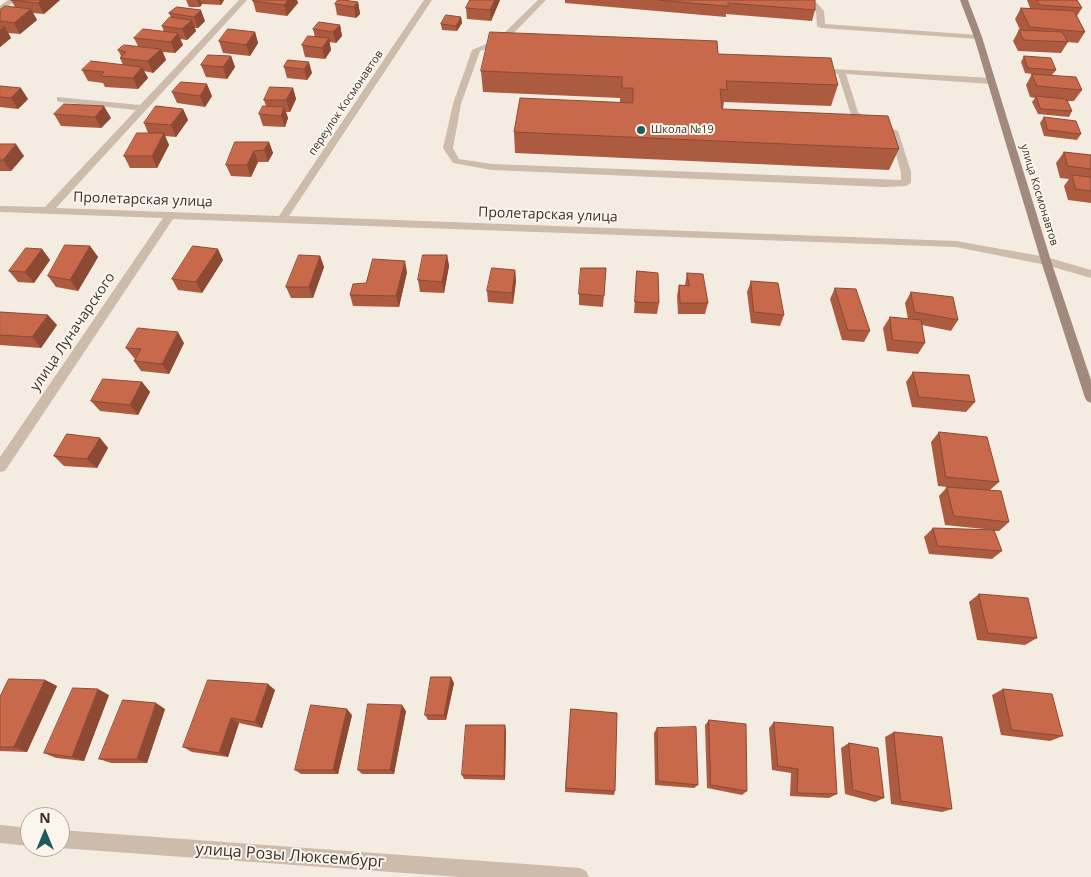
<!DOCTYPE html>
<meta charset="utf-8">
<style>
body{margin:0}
#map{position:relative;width:1091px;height:877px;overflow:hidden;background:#f4ebe1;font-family:"Open Sans",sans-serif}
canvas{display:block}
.north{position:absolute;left:20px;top:807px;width:50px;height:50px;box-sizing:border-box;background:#fbf5ee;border:1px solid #aea6a0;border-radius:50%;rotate:0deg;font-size:14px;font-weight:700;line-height:20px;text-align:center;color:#3b302b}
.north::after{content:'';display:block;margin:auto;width:18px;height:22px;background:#1f5a5e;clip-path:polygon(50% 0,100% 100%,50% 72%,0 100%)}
</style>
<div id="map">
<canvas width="1091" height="877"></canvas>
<div class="north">N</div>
</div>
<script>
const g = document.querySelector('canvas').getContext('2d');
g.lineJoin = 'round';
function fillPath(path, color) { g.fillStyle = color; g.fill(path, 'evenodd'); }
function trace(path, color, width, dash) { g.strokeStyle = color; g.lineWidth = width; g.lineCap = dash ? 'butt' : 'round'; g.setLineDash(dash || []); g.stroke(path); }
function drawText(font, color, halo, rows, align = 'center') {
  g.font = font + ' "Open Sans",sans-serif'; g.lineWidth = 4; g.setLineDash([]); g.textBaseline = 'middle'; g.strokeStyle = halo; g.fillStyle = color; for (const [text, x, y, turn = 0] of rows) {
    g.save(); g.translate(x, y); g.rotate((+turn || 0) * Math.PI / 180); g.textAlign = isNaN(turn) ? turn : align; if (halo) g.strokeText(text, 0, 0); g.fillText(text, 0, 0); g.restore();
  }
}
fillPath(new Path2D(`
 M 538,0 L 546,0 L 505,42 L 480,51 L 461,104 L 453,148 L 459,159 L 492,164 L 901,180 L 901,172 L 890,133 L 860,122 L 851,115 L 838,74 L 816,72 L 816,68 L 991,78 L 995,81 L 991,84 L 846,74 L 858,112 L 866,118 L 898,131 L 911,172 L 911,183 L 906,186 L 884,187 L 492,170 L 453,163 L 443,148 L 453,104 L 472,50 L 498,39 Z
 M 762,0 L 816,2 L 824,11 L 825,24 L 978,35 L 982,37 L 978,39 L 821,28 L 817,26 L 816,12 L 811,6 L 766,2 Z`), '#cdbbac');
fillPath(new Path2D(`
 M 8,0 L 17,0 L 0,12 L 0,6 Z
 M 239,0 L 247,0 L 56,208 L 279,216 L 424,0 L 432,0 L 289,216 L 956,241 L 1046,257 L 1091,270 L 1091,278 L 1046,265 L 956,247 L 173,219 L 5,471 L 0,472 L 0,457 L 163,218 L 0,212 L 0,206 L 45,207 L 136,110 L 60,102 L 57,101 L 57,97 L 140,105 Z
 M 0,825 L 30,828 L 30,846 L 0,843 Z
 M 60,830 L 580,868 L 586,871 L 589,877 L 460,877 L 60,848 Z`), '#cdbbac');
fillPath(new Path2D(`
 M 960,0 L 968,0 L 982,37 L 1051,261 L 1091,380 L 1091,403 L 1087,401 L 1085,398 L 1041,261 L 974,37 Z`), '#a18a7d');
fillPath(new Path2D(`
 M 11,0 L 60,0 L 44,14 L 33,13 L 37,20 L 20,34 L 8,33 L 11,38 L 0,47 L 0,10 L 15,7 Z
 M 186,0 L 224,0 L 221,5 L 202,4 L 200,7 L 189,7 Z
 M 253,0 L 297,0 L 298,3 L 287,16 L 256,12 L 253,1 Z
 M 470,0 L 500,0 L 491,21 L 467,19 L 466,8 Z
 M 565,0 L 815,0 L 815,10 L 812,21 L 726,14 L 726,17 L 565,3 Z
 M 1027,0 L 1077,0 L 1082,8 L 1077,16 L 1085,32 L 1078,43 L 1068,42 L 1061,53 L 1018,51 L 1013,41 L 1019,30 L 1020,30 L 1015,19 L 1021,8 L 1030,8 Z
 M 358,2 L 360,14 L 356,18 L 337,15 L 335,4 Z
 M 177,7 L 205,21 L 198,28 L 195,28 L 196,31 L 187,40 L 180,39 L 183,45 L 175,53 L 163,52 L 166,60 L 153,73 L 144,71 L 148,78 L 138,89 L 105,87 L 103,83 L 88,81 L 82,70 L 123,65 L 120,58 L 121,56 L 118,50 L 138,46 L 134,38 L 164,32 L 162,26 L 171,17 L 169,13 Z
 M 461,17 L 462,23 L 457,31 L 442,30 L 441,24 Z
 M 340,25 L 342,36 L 336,43 L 329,42 L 331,50 L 325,59 L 305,57 L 302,45 L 315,37 L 313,29 Z
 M 255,32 L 258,43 L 250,56 L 223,53 L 219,41 Z
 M 718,54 L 838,85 L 831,106 L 724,102 L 723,109 L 899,149 L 889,170 L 515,153 L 514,132 L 620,102 L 620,98 L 483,92 L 481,71 Z
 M 231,56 L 235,67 L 227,79 L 206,77 L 201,65 Z
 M 1024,56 L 1056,70 L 1052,75 L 1082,90 L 1074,101 L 1068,101 L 1072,111 L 1069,117 L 1038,114 L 1032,102 L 1035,98 L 1030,97 L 1026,85 L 1032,74 L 1025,73 L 1021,62 Z
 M 288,60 L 312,73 L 307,80 L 287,78 L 284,67 Z
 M 0,86 L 28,99 L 18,109 L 0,107 Z
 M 293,88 L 296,99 L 290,112 L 286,112 L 288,118 L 285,127 L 263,126 L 259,114 L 266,106 L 264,100 Z
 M 172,92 L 212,96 L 205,107 L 177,103 Z
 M 183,109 L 188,120 L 176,137 L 165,136 L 169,145 L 157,168 L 130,168 L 124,156 L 148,133 L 144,123 Z
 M 54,114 L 111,118 L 101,128 L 61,126 Z
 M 1044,117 L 1081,134 L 1077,140 L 1044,136 L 1040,123 Z
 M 269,142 L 273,153 L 268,162 L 258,162 L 251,177 L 231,176 L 226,165 Z
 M 0,144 L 24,156 L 11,171 L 0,171 Z
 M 1064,152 L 1091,155 L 1091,203 L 1068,200 L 1064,186 L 1069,179 L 1060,178 L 1056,163 Z
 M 90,246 L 98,257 L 78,291 L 56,287 L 48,276 Z
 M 42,249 L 50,260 L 34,283 L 18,282 L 9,271 Z
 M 447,255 L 449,266 L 444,293 L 420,292 L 418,280 Z
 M 320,256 L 324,267 L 313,298 L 291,298 L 286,287 Z
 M 223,260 L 202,293 L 178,290 L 172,279 Z
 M 606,268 L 603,307 L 579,305 L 579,294 Z
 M 515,270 L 516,281 L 513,304 L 488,302 L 487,291 Z
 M 637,271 L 659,303 L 657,314 L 634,313 Z
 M 407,272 L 399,307 L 353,306 L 350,295 L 366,283 Z
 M 687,273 L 708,303 L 705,314 L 678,314 L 677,296 L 679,285 L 685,285 Z
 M 751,281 L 784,315 L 780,326 L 751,323 L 747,292 Z
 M 835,288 L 870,331 L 864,342 L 842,340 L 830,299 Z
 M 911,292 L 958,320 L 951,331 L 922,325 L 925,343 L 918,354 L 887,351 L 883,328 L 890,317 L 908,319 L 905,303 Z
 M 0,312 L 57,325 L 41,348 L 0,345 Z
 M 184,343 L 169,374 L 141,371 L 134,361 L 135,358 L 134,358 L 126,348 Z
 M 913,372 L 975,402 L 966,412 L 912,407 L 906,382 Z
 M 142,382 L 150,392 L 138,415 L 100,411 L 91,401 Z
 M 939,432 L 999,482 L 990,490 L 1009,522 L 999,531 L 994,531 L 1002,551 L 992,559 L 929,554 L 924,537 L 933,528 L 994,530 L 945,525 L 939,496 L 947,487 L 938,486 L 931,442 Z
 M 100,438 L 108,448 L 97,468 L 64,466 L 54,456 Z
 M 979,594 L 1037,638 L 1025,645 L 977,640 L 969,602 Z
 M 45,680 L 57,686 L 27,752 L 0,751 L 0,697 Z
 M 454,683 L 446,720 L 428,720 L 425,715 Z
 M 1003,689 L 1063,736 L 1050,741 L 1001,735 L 992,695 Z
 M 275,690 L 262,728 L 239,723 L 228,757 L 192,752 L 183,747 Z
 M 109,695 L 84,761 L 56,758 L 44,753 Z
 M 165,709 L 147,763 L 111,763 L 99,759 Z
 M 571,709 L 615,791 L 614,795 L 565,792 Z
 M 406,711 L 394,774 L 362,774 L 358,770 Z
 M 352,715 L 338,774 L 301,774 L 295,770 Z
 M 709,720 L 747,791 L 742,795 L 707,788 L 705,725 Z
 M 774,722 L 837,794 L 829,798 L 790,796 L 791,773 L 772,770 L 769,728 Z
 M 657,728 L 698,785 L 694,788 L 655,785 L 654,733 Z
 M 506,730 L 505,780 L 464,779 L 462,775 Z
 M 894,732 L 952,809 L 942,812 L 891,804 L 885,737 Z
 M 849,743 L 884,798 L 875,802 L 845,794 L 841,748 Z`), '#ac5a40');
fillPath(new Path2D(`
 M 41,0 L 60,0 L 44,14 L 38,3 Z
 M 197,0 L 200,0 L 202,4 L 200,7 Z
 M 219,0 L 224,0 L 221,5 Z
 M 288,0 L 297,0 L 298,3 L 287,16 L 284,5 Z
 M 495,0 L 500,0 L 491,21 L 490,10 Z
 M 358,2 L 360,14 L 356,18 L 354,7 Z
 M 31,9 L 37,20 L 20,34 L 14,23 Z
 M 201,10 L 205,21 L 198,28 L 194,17 Z
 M 461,17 L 462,23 L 457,31 L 456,26 Z
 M 192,20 L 196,31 L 187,40 L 182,29 Z
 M 340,25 L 342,36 L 336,43 L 333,32 Z
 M 5,27 L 11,38 L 0,47 L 0,30 Z
 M 255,32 L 258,43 L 250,56 L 246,45 Z
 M 178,33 L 183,45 L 175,53 L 171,42 Z
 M 329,38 L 331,50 L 325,59 L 322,48 Z
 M 161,49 L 166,60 L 153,73 L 148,61 Z
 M 231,56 L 235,67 L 227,79 L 223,67 Z
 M 309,62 L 312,73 L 307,80 L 304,69 Z
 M 142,67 L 148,78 L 138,89 L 133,78 Z
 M 207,84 L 212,96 L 205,107 L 200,96 Z
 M 21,88 L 28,99 L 18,109 L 11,98 Z
 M 293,88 L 296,99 L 290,112 L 286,100 Z
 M 104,106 L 111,118 L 101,128 L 95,117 Z
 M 284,107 L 288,118 L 285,127 L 281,116 Z
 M 183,109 L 188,120 L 176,137 L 171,125 Z
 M 164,133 L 169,145 L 157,168 L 152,156 Z
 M 269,142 L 273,153 L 268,162 L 264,150 Z
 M 16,144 L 24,156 L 11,171 L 3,160 Z
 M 254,151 L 258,162 L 251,177 L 247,165 Z
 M 90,246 L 98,257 L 78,291 L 70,280 Z
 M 42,249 L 50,260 L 34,283 L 25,272 Z
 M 218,249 L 223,260 L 202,293 L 196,282 Z
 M 447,255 L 449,266 L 444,293 L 442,282 Z
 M 320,256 L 324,267 L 313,298 L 309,287 Z
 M 405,261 L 407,272 L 399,307 L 396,296 Z
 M 515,270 L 516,281 L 513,304 L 512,293 Z
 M 48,315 L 57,325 L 41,348 L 32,337 Z
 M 178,332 L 184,343 L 169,374 L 162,364 Z
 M 142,382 L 150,392 L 138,415 L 130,405 Z
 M 100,438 L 108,448 L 97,468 L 87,459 Z
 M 451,677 L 454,683 L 446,720 L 444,715 Z
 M 45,680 L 57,686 L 27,752 L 14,747 Z
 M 268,684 L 275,690 L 262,728 L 255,722 Z
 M 98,689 L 109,695 L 84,761 L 72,757 Z
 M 156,703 L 165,709 L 147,763 L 137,759 Z
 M 402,705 L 406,711 L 394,774 L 390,770 Z
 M 347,709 L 352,715 L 338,774 L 333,770 Z
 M 231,718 L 239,723 L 228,757 L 219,753 Z
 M 505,725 L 506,730 L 505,780 L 504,776 Z`), '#8c4a34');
const building = new Path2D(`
 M 11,0 L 41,0 L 38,3 Z
 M 253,0 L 288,0 L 284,5 L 253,1 Z
 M 338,0 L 343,0 L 358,2 L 354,7 L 335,4 Z
 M 470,0 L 495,0 L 490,10 L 466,8 Z
 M 658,0 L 815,0 L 815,10 L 728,3 L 728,6 Z
 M 1037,0 L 1077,0 L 1082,8 L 1040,5 Z
 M 5,6 L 31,9 L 14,23 L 0,21 L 0,10 Z
 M 177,7 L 201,10 L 194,17 L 169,13 Z
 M 1021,8 L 1074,11 L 1085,32 L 1030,27 Z
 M 446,15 L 461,17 L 456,26 L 441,24 Z
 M 170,17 L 192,20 L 182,29 L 162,26 Z
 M 319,22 L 340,25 L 333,32 L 313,29 Z
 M 0,27 L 5,27 L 0,30 Z
 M 143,29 L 178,33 L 171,42 L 134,38 Z
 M 228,29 L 255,32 L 246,45 L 219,41 Z
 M 1019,30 L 1062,32 L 1068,42 L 1024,40 Z
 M 490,32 L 717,41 L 718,54 L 831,58 L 838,85 L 726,81 L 727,90 L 720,89 L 722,109 L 888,116 L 899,149 L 514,132 L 520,98 L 633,103 L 633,88 L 622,88 L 622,77 L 481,71 Z
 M 308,36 L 329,38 L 322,48 L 302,45 Z
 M 124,45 L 161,49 L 148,61 L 120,58 L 126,52 L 118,50 Z
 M 208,55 L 231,56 L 223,67 L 201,65 Z
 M 1024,56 L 1051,58 L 1056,70 L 1028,68 Z
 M 288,60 L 309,62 L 304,69 L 284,67 Z
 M 91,61 L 142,67 L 133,78 L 100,76 L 104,72 L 82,70 Z
 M 1032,74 L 1076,77 L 1082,90 L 1037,86 Z
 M 181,82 L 207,84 L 200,96 L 172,92 Z
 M 0,86 L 21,88 L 11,98 L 0,97 Z
 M 270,87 L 293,88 L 286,100 L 264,100 Z
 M 1036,96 L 1066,99 L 1072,111 L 1041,109 Z
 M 64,104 L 104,106 L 95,117 L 54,114 Z
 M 156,106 L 183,109 L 171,125 L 144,123 Z
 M 263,106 L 284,107 L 281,116 L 259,114 Z
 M 1044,117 L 1076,121 L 1081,134 L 1048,130 Z
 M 137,133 L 164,133 L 152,156 L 124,156 Z
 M 235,142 L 269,142 L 264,150 L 254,151 L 247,165 L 226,165 Z
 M 0,144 L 16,144 L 3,160 L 0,160 Z
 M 1064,152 L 1091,155 L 1091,169 L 1068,166 Z
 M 1072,175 L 1091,177 L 1091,191 L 1076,189 Z
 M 65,245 L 90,246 L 70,280 L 48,276 Z
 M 193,246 L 218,249 L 196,282 L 172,279 Z
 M 26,248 L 42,249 L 25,272 L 9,271 Z
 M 299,255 L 320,256 L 309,287 L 286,287 Z
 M 423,255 L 447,255 L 442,282 L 418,280 Z
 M 373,259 L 405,261 L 396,296 L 350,295 L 353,284 L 366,283 Z
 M 492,268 L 515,270 L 512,293 L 487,291 Z
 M 581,268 L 606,268 L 604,296 L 579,294 Z
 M 637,271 L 658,273 L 659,303 L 635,302 Z
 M 687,273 L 703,274 L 708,303 L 680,303 L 679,285 L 689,286 Z
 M 751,281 L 778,283 L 784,315 L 754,312 Z
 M 835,288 L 856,289 L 870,331 L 848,330 Z
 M 911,292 L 953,297 L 958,320 L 915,312 Z
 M 0,312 L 48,315 L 32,337 L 0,335 Z
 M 890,317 L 921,320 L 925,343 L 893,340 Z
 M 138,328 L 178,332 L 162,364 L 134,361 L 141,349 L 126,348 Z
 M 913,372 L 969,375 L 975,402 L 919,397 Z
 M 103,379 L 142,382 L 130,405 L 91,401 Z
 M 939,432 L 987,437 L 999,482 L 946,477 Z
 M 67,434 L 100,438 L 87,459 L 54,456 Z
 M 947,487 L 1001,491 L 1009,522 L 954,516 Z
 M 933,528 L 994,530 L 1002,551 L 938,546 Z
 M 979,594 L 1028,598 L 1037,638 L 988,633 Z
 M 431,677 L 451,677 L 444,715 L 425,715 Z
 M 9,679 L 45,680 L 14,747 L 0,747 L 0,697 Z
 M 208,680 L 268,684 L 255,722 L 231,718 L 219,753 L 183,747 Z
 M 73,688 L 98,689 L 72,757 L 44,753 Z
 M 1003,689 L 1052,694 L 1063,736 L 1012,730 Z
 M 123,700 L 156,703 L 137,759 L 99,759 Z
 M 368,704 L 402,705 L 390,770 L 358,770 Z
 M 311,705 L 347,709 L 333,770 L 295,770 Z
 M 571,709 L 617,713 L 615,791 L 566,788 Z
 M 709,720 L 746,724 L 747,791 L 711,785 Z
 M 774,722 L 833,727 L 837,794 L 797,793 L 798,769 L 778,766 Z
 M 466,725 L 505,725 L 504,776 L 462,775 Z
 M 696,727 L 698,785 L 658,781 L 657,728 Z
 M 894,732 L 942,737 L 952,809 L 901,801 Z
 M 849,743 L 878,748 L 884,798 L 853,790 Z`);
fillPath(building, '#c8694b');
trace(building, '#8c4a34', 1);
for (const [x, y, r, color] of [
 [641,130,5,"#1f5a5e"]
]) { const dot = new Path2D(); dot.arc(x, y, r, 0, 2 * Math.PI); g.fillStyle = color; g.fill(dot); trace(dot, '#fbf5ee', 2); }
drawText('11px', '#3b302b', '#fbf5ee', [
 ["переулок Космонавтов",346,103,-56],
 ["улица Космонавтов",1039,195,73]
]);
drawText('11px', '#3b302b', '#fbf5ee', [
 ["Школа №19",651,130]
], 'left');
drawText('14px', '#3b302b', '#fbf5ee', [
 ["Пролетарская улица",143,200,2],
 ["Пролетарская улица",548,215,2],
 ["улица Луначарского",73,332,-56]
]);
drawText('16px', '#3b302b', '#fbf5ee', [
 ["улица Розы Люксембург",290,856,4]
]);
</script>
